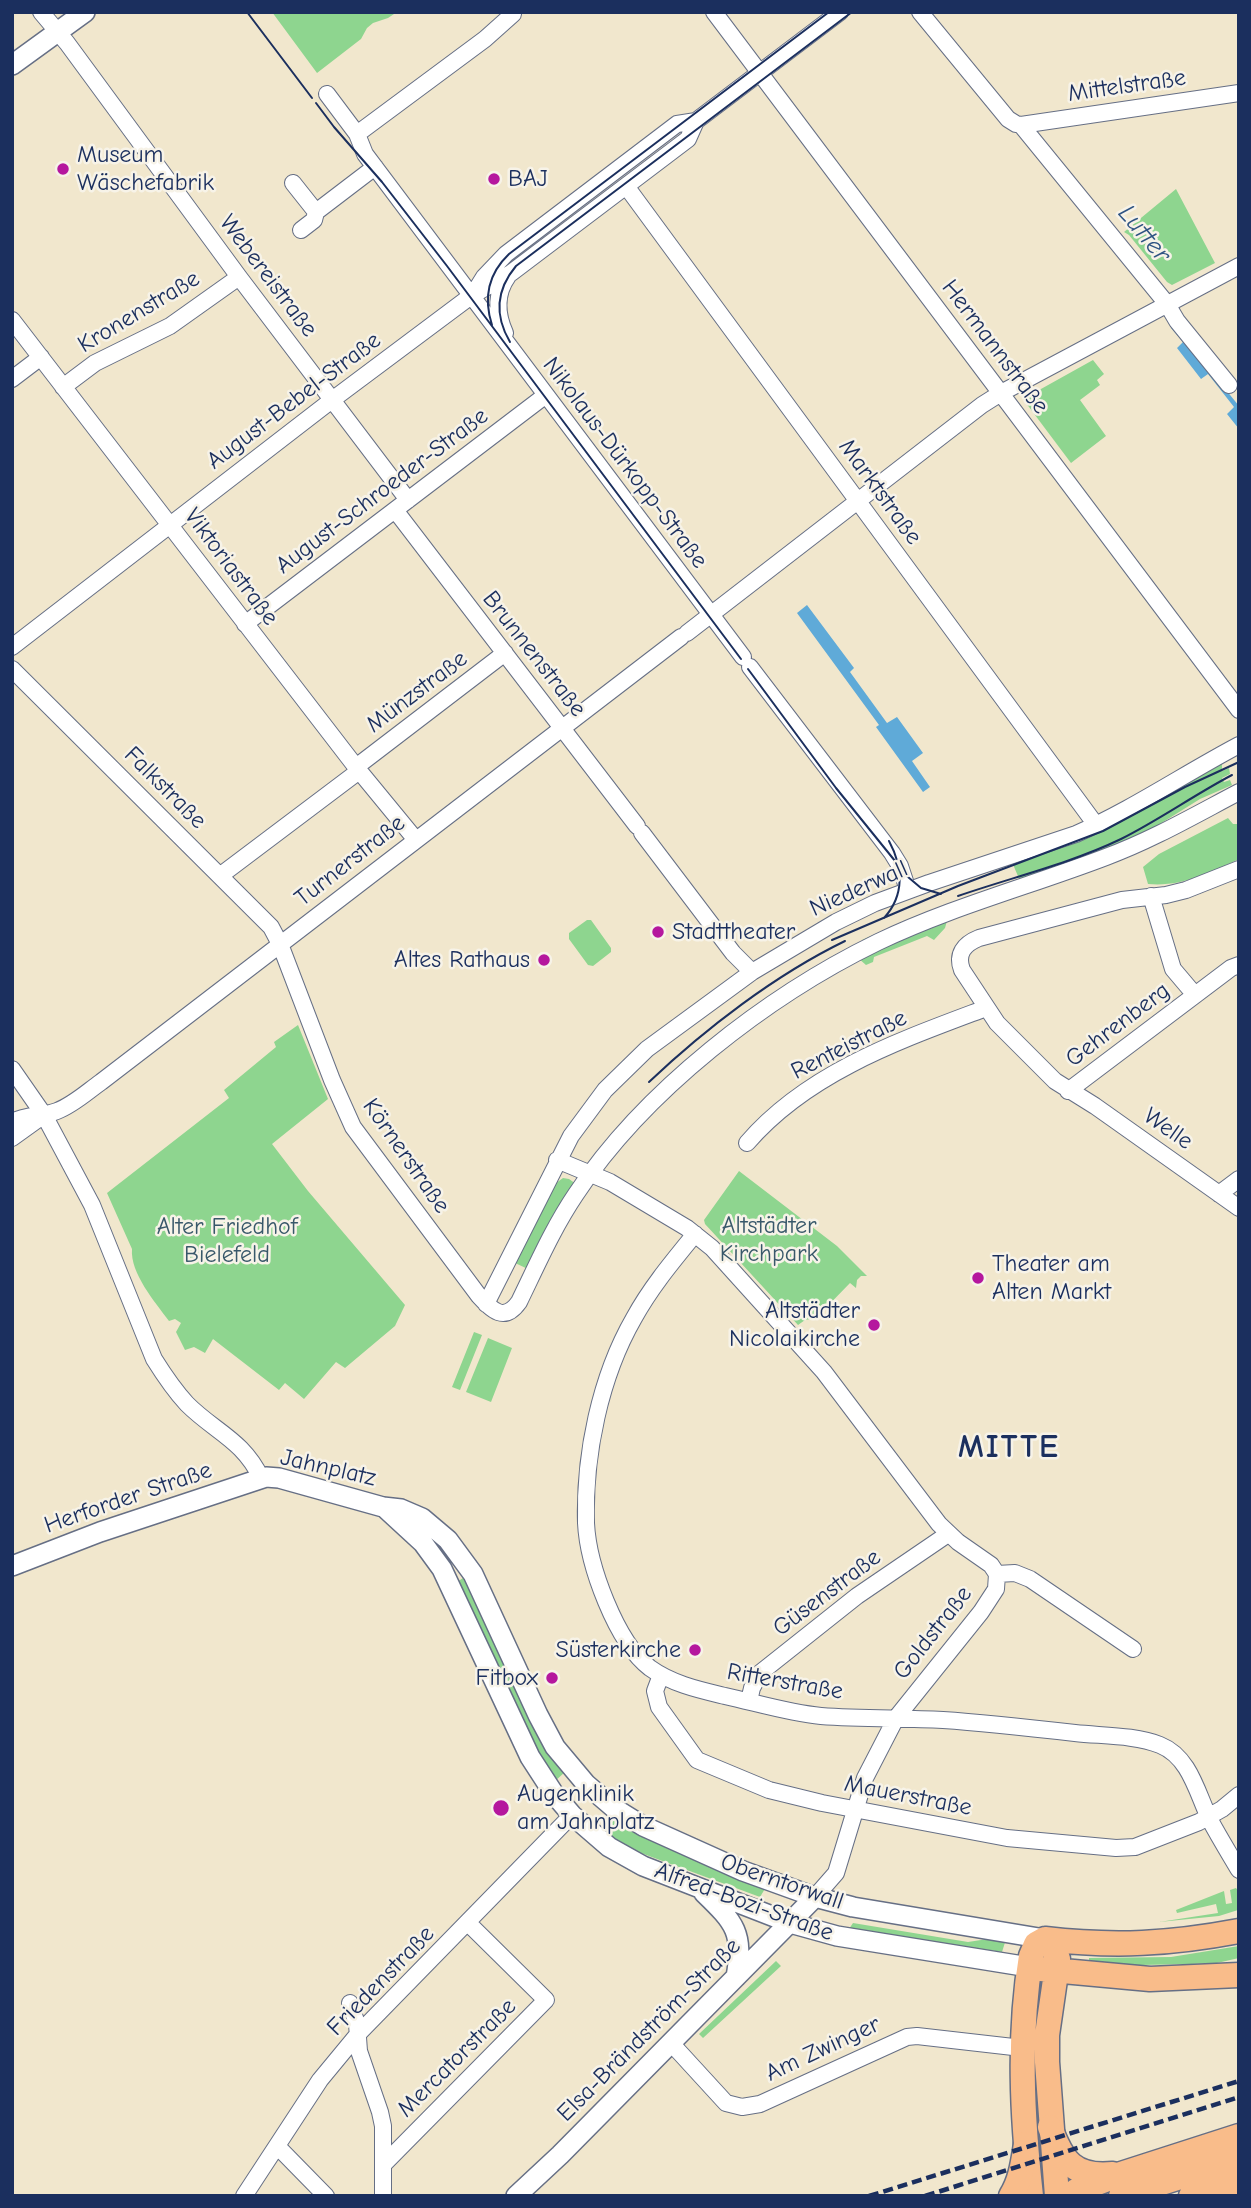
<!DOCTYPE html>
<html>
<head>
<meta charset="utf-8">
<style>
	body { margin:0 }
	#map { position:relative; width:1251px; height:2208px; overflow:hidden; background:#f1e7cd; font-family:"Comic Neue",sans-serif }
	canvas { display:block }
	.frame { position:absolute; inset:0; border:14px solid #1b2f5e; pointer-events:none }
</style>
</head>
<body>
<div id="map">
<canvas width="1251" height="2208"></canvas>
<div class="frame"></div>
</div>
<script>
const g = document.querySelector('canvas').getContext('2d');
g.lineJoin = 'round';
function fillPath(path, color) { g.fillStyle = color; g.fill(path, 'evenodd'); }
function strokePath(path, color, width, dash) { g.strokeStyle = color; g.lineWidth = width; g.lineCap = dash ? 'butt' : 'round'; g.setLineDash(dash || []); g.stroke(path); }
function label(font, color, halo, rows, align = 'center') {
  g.font = font + ' "Comic Neue",sans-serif'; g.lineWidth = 5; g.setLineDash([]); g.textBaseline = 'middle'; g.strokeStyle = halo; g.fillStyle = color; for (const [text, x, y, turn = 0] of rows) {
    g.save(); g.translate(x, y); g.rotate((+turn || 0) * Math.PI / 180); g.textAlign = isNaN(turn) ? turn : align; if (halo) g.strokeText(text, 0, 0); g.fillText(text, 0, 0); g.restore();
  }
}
fillPath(new Path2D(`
	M 272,12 L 397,12 L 388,18 L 373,23 L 367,28 L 361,39 L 317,73 Z
	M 1176,189 L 1215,263 L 1172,285 L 1167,282 L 1129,235 L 1124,232 Z
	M 1093,360 L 1104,374 L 1097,380 L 1100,385 L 1080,400 L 1106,436 L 1071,463 L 1023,399 Z
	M 1222,761 L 1222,771 L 1229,768 L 1230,774 L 1222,778 L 1224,782 L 1230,780 L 1232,785 L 1200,799 L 1139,837 L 864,942 L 862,940 L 916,916 L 1020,881 L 1012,862 L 954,882 L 1047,847 Z
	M 1228,818 L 1233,824 L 1239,824 L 1239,859 C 1209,873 1182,887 1148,884 L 1143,867 L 1159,854 Z
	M 587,920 L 591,920 L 611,948 L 611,952 L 593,966 L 588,965 L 569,939 L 569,933 Z
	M 947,921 L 945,928 L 934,940 L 927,936 L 874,957 L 873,962 L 866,965 L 858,958 Z
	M 298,1025 L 328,1099 L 272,1144 L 308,1191 L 405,1305 L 395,1326 L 345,1368 L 336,1362 L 304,1399 L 285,1383 L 279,1390 L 213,1339 L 205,1353 L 194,1347 L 185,1350 L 176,1332 L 181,1323 L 175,1319 L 169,1321 C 155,1302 130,1273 132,1249 L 107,1193 L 229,1098 L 224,1090 L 276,1047 L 274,1042 Z
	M 739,1171 L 837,1246 L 867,1276 L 861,1276 L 857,1280 L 856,1288 L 850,1283 L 816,1318 L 805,1320 L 798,1325 L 705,1224 L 704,1220 Z
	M 563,1178 L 569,1179 L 576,1184 L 530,1270 L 513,1262 L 552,1186 Z
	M 474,1332 L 482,1335 L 460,1390 L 452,1387 Z
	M 488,1338 L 512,1348 L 491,1402 L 466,1392 Z
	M 466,1576 L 565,1772 L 554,1782 L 540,1762 L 457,1582 Z
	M 615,1819 L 656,1843 L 766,1887 L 760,1897 L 630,1849 L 602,1833 Z
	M 1236,1888 L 1239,1892 L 1238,1910 L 1219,1916 L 1159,1922 L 1218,1913 L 1216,1904 L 1177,1913 L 1176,1910 L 1224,1891 L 1226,1904 L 1232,1903 L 1230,1890 Z
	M 853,1923 L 968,1942 L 1007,1936 L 1002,1952 L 849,1929 Z
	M 1239,1946 L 1239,1958 L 1217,1963 L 1192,1964 L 1089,1966 L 1089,1958 L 1171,1957 Z
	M 776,1961 L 781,1966 L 703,2038 L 699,2034 Z`), '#8ed58f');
fillPath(new Path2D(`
	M 1174,326 L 1239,406 L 1239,429 L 1227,414 L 1234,407 L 1208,374 L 1201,379 L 1177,348 L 1183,342 L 1171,328 Z
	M 807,605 L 854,668 L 850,672 L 887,723 L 897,717 L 923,753 L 912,761 L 930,787 L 923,792 L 876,727 L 879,725 L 797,613 Z`), '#5faad8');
const minor = new Path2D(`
	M 41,12 L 67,43 L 239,277 L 408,500
	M 714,12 L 1239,710
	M 920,12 L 1008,119 L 1016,124 L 1021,125 L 1167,304 L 1177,321 L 1229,385
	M 327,94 L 357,134 L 365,154 L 743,657
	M 1021,125 L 1239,93
	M 357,134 L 485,39 L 513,14 L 511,12
	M 293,183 L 316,212 L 314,220 L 301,230
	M 626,186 L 1096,825
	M 316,212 L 375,167
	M 474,293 L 484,277 L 506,254 L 677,124 L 696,121
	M 12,320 L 356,767 L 416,840
	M 505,333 C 496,313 495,294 508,276
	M 12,379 L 41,357
	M 63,387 L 95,363 L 170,326 L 239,277
	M 395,510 L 637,826
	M 245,624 L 546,395
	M 687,633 L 982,405 L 1001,393 L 1239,266
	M 12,647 L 332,400 L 471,296 L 511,273 L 626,186 L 688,139 L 696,121 L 840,12
	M 750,667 L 892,853 L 900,866 L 908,890
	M 12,669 L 271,927 L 280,944 L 332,1080 L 353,1127 L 479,1296 C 492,1310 504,1323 519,1302 C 537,1265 553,1228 576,1194 C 644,1091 767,996 878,942 C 951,907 1030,886 1106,857 C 1152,840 1195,815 1239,792
	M 356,767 L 505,653
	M 642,833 L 733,953 L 752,972
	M 1239,869 L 1186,890 L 1166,895 L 1122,900 L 979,938 C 964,944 956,954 962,970 L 997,1023 L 1055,1081 L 1095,1106 L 1239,1208
	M 221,875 L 359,771
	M 1151,896 L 1173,969 L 1195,995
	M 12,1069 L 44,1115 L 92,1205 L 154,1359 C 164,1375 174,1390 187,1404 C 215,1432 243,1440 261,1478
	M 1068,1091 L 1231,968 L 1239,965
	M 12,1122 C 27,1114 42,1117 57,1111 C 73,1105 87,1092 101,1082 L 681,637
	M 12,1138 L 44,1115
	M 747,1143 C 808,1072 901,1040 986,1008
	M 557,1160 L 610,1182 L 687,1228 L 712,1248 L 824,1372 L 939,1524 L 958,1542 L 991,1565 L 997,1574
	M 1219,1194 L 1239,1179
	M 695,1234 C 673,1261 651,1287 634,1318 C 600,1377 584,1455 586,1523 C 588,1565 616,1642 650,1668 C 672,1684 700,1690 725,1696 C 757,1703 789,1713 821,1716 C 862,1719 902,1718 943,1720 C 987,1723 1031,1728 1075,1733 C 1102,1736 1135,1735 1160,1745 C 1190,1757 1197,1793 1210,1820 C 1219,1837 1229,1853 1239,1870
	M 486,1304 L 571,1136 L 605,1090 L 647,1049 L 752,972 L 836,922 L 875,903 L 929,883 L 1076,834 C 1133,809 1184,774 1239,745
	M 997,1574 L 1015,1573 L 1030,1579 L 1133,1649
	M 661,1675 L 655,1691 L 659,1707 L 697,1760 L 769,1790 L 822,1803 L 1007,1838 L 1116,1848 L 1135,1847 L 1199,1822 L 1222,1809 L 1239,1795
	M 749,1701 L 752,1688 L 760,1673 L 857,1596 L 948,1534
	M 815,1897 L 836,1873 L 865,1778 L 896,1718 L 981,1612 L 996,1589 L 997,1574
	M 350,2003 L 357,2024 L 359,2051 L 380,2112 L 383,2126 L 383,2196
	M 671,2043 L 726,2103 L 742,2107 L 760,2104 L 907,2037 L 917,2036 L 1022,2048
	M 277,2146 L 326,2196
	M 383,2165 L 546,2000 L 468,1923
	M 244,2196 L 320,2080 L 358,2034 L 572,1815`);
const tertiary = new Path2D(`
	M 12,65 L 85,12
	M 385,1508 L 423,1543 L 442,1569 L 530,1757 L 554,1794 L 572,1815 L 609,1847 L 643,1866 L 790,1923 L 837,1936 L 1029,1967
	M 12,1566 L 100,1532 L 266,1477 L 279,1478 L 383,1507 L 401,1509 L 422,1518 L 448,1540 L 473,1574 L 538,1715 L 555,1747 L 586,1784 L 614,1808 L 643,1826 L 743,1871 L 815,1897 L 853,1907 L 1045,1939
	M 704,1893 C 735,1923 744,1933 736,1977
	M 516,2196 L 560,2155 L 815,1897`);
const primary = new Path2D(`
	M 1045,1939 L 1051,1943 L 1058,1959 L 1047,2035 L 1047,2062 L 1057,2196
	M 1045,1939 C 1115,1947 1170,1944 1239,1931
	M 1041,1969 L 1150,1979 L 1239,1975
	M 1031,2196 C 1022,2116 1018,2036 1031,1956 L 1036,1944 L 1045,1939`);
const trunk = new Path2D(`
	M 1050,2127 C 1062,2161 1074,2178 1113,2174
	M 1011,2196 C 1021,2180 1023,2162 1026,2144
	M 1070,2196 L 1076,2191 L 1121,2174 L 1239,2136
	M 1121,2196 L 1239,2158
	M 1191,2196 L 1239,2181`);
strokePath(minor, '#666f85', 18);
strokePath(tertiary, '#666f85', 22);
strokePath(primary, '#666f85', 27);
strokePath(trunk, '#666f85', 27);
strokePath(minor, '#fff', 16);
strokePath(tertiary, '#fff', 19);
strokePath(primary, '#f9bc8a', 24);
strokePath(trunk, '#f9bc8a', 24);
strokePath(new Path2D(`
	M 247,12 L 312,98
	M 316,103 L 334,127 L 382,182 L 447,266 L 741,659
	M 492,325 C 483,297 488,274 509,254 L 829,12
	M 510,342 C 494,315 496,290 516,266 L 852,12
	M 748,669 L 836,788 L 908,877 L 921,888 L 941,894
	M 958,896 C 1013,877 1069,864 1121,839 C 1159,820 1194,795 1232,775
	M 884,918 C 905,895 903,867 889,841
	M 832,940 L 958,886 L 1103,831 L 1185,787 L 1239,762
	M 649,1082 C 705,1029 775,975 845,941`), '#1b2f5e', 2);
strokePath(new Path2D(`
	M 869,2196 L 1239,2081
	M 925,2196 L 1239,2097`), '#1b2f5e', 4.5, [10, 5]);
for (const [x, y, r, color] of [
	[63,169,7,"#b5179e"],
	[494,179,7,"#b5179e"],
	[658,932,7,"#b5179e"],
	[544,960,7,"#b5179e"],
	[978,1278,7,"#b5179e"],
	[874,1325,7,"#b5179e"],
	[695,1650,7,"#b5179e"],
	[552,1678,7,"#b5179e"],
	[501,1808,9,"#b5179e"]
]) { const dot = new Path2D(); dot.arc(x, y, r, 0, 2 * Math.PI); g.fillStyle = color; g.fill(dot); strokePath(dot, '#f7f3e8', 2.5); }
label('24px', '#1b2f5e', '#f7f3e8', [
	["Mittelstraße",1127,86,-8],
	["Webereistraße",268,276,53],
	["Kronenstraße",139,312,-31],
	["Hermannstraße",995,347,53],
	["August-Bebel-Straße",294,401,-37],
	["Nikolaus-Dürkopp-Straße",625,463,53],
	["August-Schroeder-Straße",382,491,-37],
	["Marktstraße",880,492,54],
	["Viktoriastraße",231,567,53],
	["Brunnenstraße",534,654,52],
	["Münzstraße",417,692,-37],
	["Falkstraße",165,788,45],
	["Turnerstraße",350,861,-38],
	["Niederwall",859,889,-24],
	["Gehrenberg",1118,1025,-37],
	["Renteistraße",849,1045,-27],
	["Welle",1168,1129,35],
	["Körnerstraße",406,1156,55],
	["Jahnplatz",328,1468,13],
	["Herforder Straße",128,1498,-19],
	["Güsenstraße",827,1593,-37],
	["Goldstraße",933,1633,-52],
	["Ritterstraße",785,1682,10],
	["Mauerstraße",908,1796,11],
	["Oberntorwall",782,1882,19],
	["Alfred-Bozi-Straße",744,1902,20],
	["Friedenstraße",381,1981,-46],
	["Elsa-Brändström-Straße",649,2030,-45],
	["Am Zwinger",823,2049,-25],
	["Mercatorstraße",457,2058,-45]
]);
label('24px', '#1b2f5e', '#f7f3e8', [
	["Museum",77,155],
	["Wäschefabrik",77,183],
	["BAJ",508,179],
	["Stadttheater",672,932],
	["Altes Rathaus",530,960,"right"],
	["Theater am",992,1264],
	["Alten Markt",992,1292],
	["Altstädter",860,1311,"right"],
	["Nicolaikirche",860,1339,"right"],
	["Süsterkirche",681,1650,"right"],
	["Fitbox",538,1678,"right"],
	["Augenklinik",517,1794],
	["am Jahnplatz",517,1822]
], 'left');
label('24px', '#38586a', '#f7f3e8', [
	["Altstädter",769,1226],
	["Kirchpark",769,1254],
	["Alter Friedhof",227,1227],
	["Bielefeld",227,1255]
]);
label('italic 26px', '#2f5483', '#f7f3e8', [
	["Lutter",1144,234,50]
]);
g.letterSpacing = '2px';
label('bold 32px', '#1b2f5e', '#f7f3e8', [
	["MITTE",1009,1448]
]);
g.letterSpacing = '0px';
</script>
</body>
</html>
